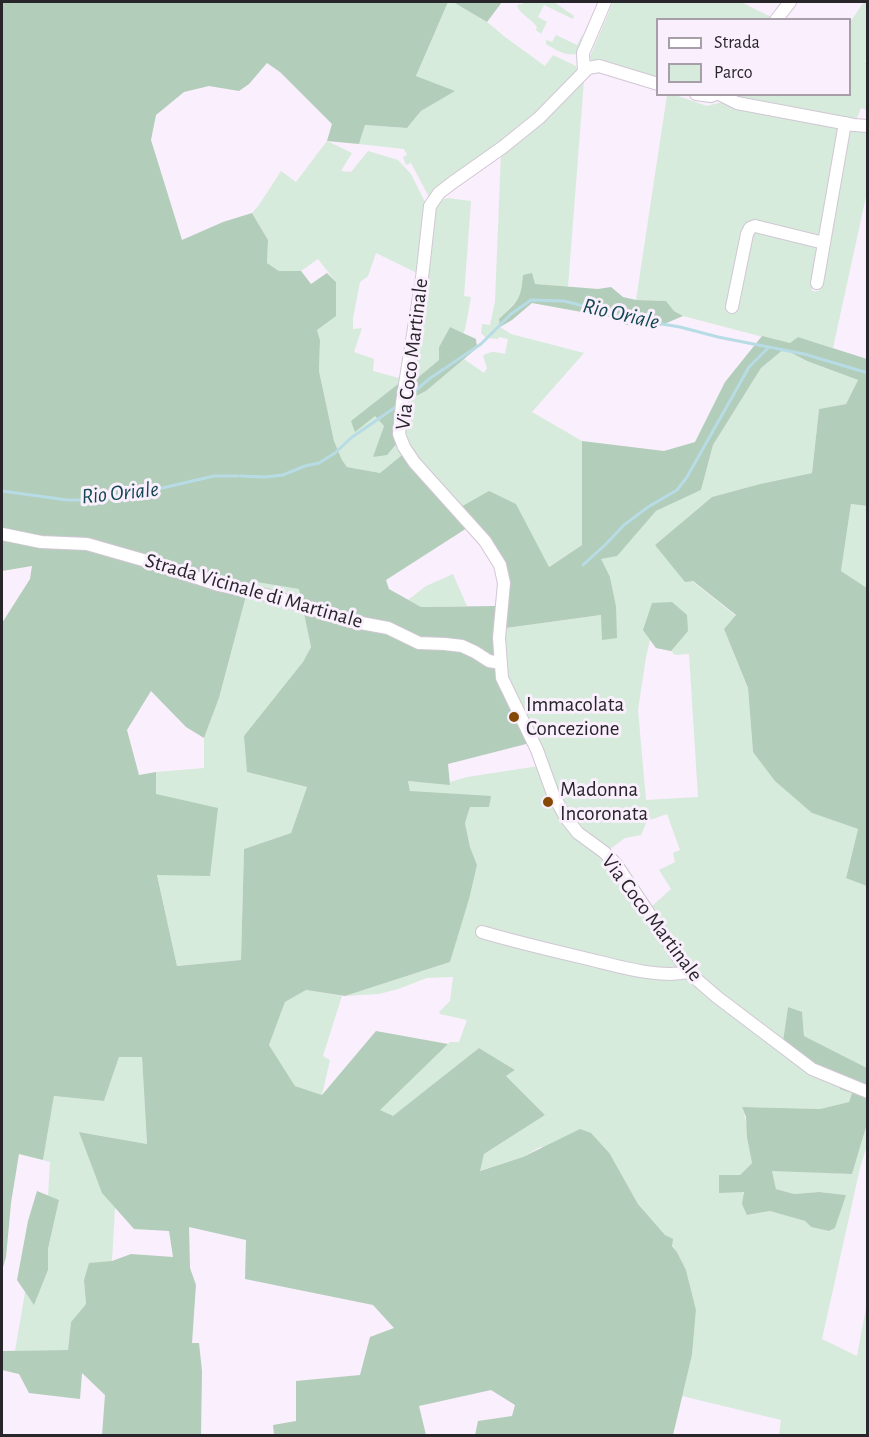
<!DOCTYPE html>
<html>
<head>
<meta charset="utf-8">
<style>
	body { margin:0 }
	#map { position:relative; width:869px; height:1437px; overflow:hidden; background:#faeffc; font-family:"Alegreya Sans",sans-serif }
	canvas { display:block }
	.frame { position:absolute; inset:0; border:3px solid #29262b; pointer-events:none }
	.legend { position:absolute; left:656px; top:18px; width:195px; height:78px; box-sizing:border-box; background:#faeffc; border:2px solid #a69fa8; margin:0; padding:8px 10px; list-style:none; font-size:18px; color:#29262b }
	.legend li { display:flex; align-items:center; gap:12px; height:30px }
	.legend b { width:30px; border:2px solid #a69fa8 }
</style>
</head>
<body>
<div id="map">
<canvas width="869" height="1437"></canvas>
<div class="frame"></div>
<ul class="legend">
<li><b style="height:8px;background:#fff"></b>Strada</li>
<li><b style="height:16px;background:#d6ebdb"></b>Parco</li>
</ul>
</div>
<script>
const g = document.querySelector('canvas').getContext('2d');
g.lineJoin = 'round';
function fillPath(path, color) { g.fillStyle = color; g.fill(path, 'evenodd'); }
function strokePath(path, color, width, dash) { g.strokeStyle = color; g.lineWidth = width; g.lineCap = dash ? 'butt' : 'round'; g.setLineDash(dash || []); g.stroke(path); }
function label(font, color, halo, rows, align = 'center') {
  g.font = font + ' "Alegreya Sans",sans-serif'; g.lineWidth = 6; g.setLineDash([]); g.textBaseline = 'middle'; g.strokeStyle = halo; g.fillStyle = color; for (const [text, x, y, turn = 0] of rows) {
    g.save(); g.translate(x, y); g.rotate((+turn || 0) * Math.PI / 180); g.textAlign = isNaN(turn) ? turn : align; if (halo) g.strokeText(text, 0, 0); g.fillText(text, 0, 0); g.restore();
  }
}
fillPath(new Path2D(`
	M 448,2 L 453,2 L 487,22 L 505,37 L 545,66 L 553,55 L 576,66 L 578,74 L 559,94 L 430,199 L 411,163 L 406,165 L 403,157 L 407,155 L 404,149 L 359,144 L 365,125 L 407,128 L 421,111 L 454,91 L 416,76 Z
	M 528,2 L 554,2 L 574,16 L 573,19 L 544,5 L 538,17 L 547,22 L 541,34 L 536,30 L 537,27 C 531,18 520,15 517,5 Z
	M 613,2 L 741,2 L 771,17 L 769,20 L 658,20 L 657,78 L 589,59 Z
	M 864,2 L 867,2 L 868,56 L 865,61 L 867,64 L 867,110 L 861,108 L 854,125 L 733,97 L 729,95 L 850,94 L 850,22 Z
	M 583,33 L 577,54 C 565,56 556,50 546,44 L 546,40 L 552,42 L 556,35 L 577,45 Z
	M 584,80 L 568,287 L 534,284 L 522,291 L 517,301 L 499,319 L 500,327 L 511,334 L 584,353 L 532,412 L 582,441 L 582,545 L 548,567 L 516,504 L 459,508 L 414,458 L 404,437 L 408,400 L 426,391 L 464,359 L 484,373 L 487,368 L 483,356 C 490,350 497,352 505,354 L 508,339 L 499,337 L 498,339 L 486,338 L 481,333 L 482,324 L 490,325 L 495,302 L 501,153 Z
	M 667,95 L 675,95 L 707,106 L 722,102 L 840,125 L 812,291 L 819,291 L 847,126 L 867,131 L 867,192 L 833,348 L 798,337 L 790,344 L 683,316 L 674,311 L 666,301 L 636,300 Z
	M 327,141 L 352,153 L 341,171 L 351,172 L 368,151 L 398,160 L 411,174 L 425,202 L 417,273 L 376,253 L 368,276 L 360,282 L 353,318 L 353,329 L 362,328 L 354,352 L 374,359 L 373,371 L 399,378 L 402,381 L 375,416 L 384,426 L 374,457 L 398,442 L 402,455 L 380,473 L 347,467 L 342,460 L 334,441 L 319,371 L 320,340 L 317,330 L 336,282 L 318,259 L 301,271 L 279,271 L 267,263 L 268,240 L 252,213 L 259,205 L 281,171 L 296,182 Z
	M 447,198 L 471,201 L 464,296 L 471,297 L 465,330 L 463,333 L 450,327 L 439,347 L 439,360 L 410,384 L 422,320 L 423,289 L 431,222 L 439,201 Z
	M 784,349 L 807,361 L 858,380 L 846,404 L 819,409 L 812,473 L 760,484 L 712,497 L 655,545 L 692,581 L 736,616 L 724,629 L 748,688 L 753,752 L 812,813 L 858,829 L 846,877 L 867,886 L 867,1068 L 804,1036 L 802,1013 L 788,1007 L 783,1041 L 718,993 L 692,969 L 651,907 L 671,889 L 659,870 L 675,862 L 673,853 L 680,850 L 667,814 L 647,821 L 641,835 L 625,838 L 610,849 L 595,841 L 570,818 L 504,676 L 506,628 L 602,615 L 616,606 L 610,577 L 600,559 L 617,555 L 656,511 L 701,490 L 713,445 L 761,368 ZM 650,640 L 656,648 L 671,651 L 675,655 L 689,654 L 698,797 L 646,800 L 638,710 L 646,657 Z
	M 851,504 L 867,506 L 867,588 L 841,571 Z
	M 453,574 L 467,606 L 421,607 L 408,600 L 426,586 Z
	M 250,581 L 300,589 L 311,647 L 247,772 L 307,787 L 291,833 L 244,849 L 241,960 L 177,966 L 157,874 L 156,772 L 204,768 L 204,738 L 219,698 Z
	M 539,766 L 545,785 L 605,857 L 688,977 L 852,1093 L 849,1102 L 820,1109 L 742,1107 C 748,1124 749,1144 752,1163 L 740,1175 L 748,1215 L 770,1211 L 805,1221 L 811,1227 L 829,1231 L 835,1228 L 845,1195 L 819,1192 L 794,1194 L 776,1189 L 772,1170 L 852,1174 L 867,1124 L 867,1145 L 860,1168 L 822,1339 L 857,1356 L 867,1302 L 867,1435 L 779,1435 L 781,1420 L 682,1396 L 692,1355 L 696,1310 L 686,1270 L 677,1252 L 665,1235 L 638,1204 L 610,1154 L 540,1147 L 523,1157 L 479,1171 L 484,1154 L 545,1115 L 506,1076 L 515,1070 L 479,1048 L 393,1117 L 379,1110 L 450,1042 L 459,1042 L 467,1020 L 440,1014 L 439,1012 L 450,1001 L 453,977 L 427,978 L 398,989 L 379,994 L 345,996 L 450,962 L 477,865 L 470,847 L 465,823 L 470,807 L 410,791 L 408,781 L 450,784 L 450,782 L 467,777 Z
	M 306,990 L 342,996 L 323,1056 L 330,1060 L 322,1095 L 295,1086 L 269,1045 L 285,1002 Z
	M 142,1056 L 147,1144 L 80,1132 L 102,1192 L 115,1207 L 112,1261 L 84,1280 L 86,1304 L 71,1322 L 68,1350 L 15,1351 L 25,1292 L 34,1304 L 48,1270 L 48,1249 L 59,1200 L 48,1196 L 50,1162 L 43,1160 L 54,1096 L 104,1101 L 119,1057 Z`), '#d6ebdb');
fillPath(new Path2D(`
	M 2,2 L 448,2 L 416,76 L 455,91 L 421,111 L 407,128 L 365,125 L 359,144 L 327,141 L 332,124 L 280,72 L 267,63 L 249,84 L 239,91 L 209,86 L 184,92 L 156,115 L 151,140 L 182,240 L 223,222 L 252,213 L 268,240 L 267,263 L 279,271 L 301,271 L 311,284 L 327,273 L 336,282 L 336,316 L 317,330 L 320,340 L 319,371 L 334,441 L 342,460 L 347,467 L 380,473 L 402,455 L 467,528 L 386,580 L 389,589 L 421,607 L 496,606 L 495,667 L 496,675 L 530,743 L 448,764 L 450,785 L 408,781 L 410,791 L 491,796 L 489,807 L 470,807 L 465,823 L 470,847 L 477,865 L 469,899 L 450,962 L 345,996 L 306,990 L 285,1002 L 269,1045 L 295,1086 L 322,1095 L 376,1031 L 448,1044 L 380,1110 L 393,1116 L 479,1048 L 515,1070 L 506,1076 L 545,1115 L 484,1154 L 480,1171 L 523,1157 L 580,1129 L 591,1133 L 610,1154 L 638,1204 L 665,1235 L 673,1239 L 672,1246 L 677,1252 L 686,1270 L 696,1310 L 692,1355 L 673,1435 L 475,1435 L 478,1421 L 512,1416 L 515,1405 L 491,1390 L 419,1406 L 426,1435 L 274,1435 L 273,1425 L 296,1421 L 296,1381 L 360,1375 L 370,1337 L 394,1328 L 373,1305 L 245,1279 L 246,1240 L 189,1227 L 190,1268 L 196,1285 L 192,1343 L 199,1343 L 202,1371 L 201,1435 L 102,1435 L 105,1395 L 82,1373 L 80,1399 L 29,1393 L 19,1374 L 2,1370 L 3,1351 L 68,1350 L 71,1322 L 86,1304 L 84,1280 L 89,1263 L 112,1261 L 131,1254 L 173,1257 L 169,1231 L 134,1229 L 102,1193 L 79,1132 L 147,1144 L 142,1057 L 119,1057 L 104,1101 L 54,1096 L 43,1160 L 19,1154 L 11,1203 L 6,1257 L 2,1271 L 2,929 L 3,912 L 2,903 L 2,623 L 30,579 L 32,566 L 2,571 ZM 250,581 L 299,589 L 311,647 L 303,662 L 244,736 L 247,772 L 307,787 L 291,833 L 244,849 L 241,960 L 177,966 L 157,875 L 210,876 L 218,808 L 156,794 L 156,772 L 139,775 L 127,730 L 151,691 L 186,727 L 204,738 L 219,698 Z
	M 453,2 L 502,2 L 487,22 Z
	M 532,273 L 535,284 L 598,289 L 611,287 L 623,297 L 636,300 L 666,301 L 674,311 L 683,316 L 657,327 L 626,325 L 609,317 L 532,303 L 512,320 L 500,327 L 499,319 C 517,302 521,301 523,275 Z
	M 450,327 L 476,339 L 477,348 L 426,391 L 408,400 L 410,384 L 439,360 L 439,347 Z
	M 762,336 L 790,343 L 798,337 L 867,359 L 867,506 L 851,504 L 841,571 L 867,588 L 867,886 L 846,878 L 858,829 L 812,813 L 775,781 L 753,752 L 748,688 L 724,629 L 736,615 L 693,581 L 685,582 L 655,545 L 712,497 L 760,484 L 812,473 L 819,409 L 846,404 L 858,380 L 807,361 L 784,349 L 761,368 L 713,445 L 701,490 L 656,511 L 617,556 L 601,559 L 610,577 L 616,606 L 617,638 L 602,640 L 601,615 L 506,628 L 507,583 L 459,508 L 489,491 L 516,504 L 549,567 L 582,545 L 582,441 L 664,451 L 695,442 L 725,382 Z
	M 402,381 L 398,442 L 387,455 L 373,457 L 384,426 L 375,416 L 355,432 L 351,421 Z
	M 672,602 L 687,615 L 688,631 L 671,651 L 656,648 L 643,630 L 652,603 Z
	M 788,1007 L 802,1012 L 804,1036 L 867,1068 L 867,1088 L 815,1066 L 783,1041 Z
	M 840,1084 L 867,1096 L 867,1124 L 852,1174 L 772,1171 L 776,1189 L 794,1194 L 819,1192 L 846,1195 L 835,1228 L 829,1231 L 811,1227 L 805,1221 L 770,1211 L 747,1215 L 742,1204 L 744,1192 L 719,1193 L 719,1175 L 740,1175 L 752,1163 L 747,1137 L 746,1117 L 742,1107 L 820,1109 L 849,1102 L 852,1093 L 840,1089 Z
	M 37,1191 L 59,1200 L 48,1249 L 48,1270 L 34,1305 L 17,1280 L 28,1221 Z`), '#b2cdb9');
strokePath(new Path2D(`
	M 407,398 L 429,379 L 481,344 L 511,314 L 531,300 L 564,301 L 638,320 L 680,327 L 718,337 L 804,354 L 868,373
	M 240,476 L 265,477 L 283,475 L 305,466 L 319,463 L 335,453 L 351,438 L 397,406
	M 2,491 L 67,500 L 92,500 L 158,489 L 214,476 L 237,476
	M 583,565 L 606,544 L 624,525 L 648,507 L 677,490 L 687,477 L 749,367 L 769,347`), '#b8dce5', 3);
const minor = new Path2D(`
	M 776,20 L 790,2
	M 584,72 L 583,53 L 605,2
	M 658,84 L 599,66 L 588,68 L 539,118 L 503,147 L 452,183 L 439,193 L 430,206 L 422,278 L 402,403 L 399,434 L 404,447 L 414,462 L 485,541 L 500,565 L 504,583 L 499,638 L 502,678 L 537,750 L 553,794 L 566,818 L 578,833 L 604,852 L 616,864 L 688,972 L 717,997 L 812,1069 L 868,1092
	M 696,94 L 711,96 L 716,94
	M 719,94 L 737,103 L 854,125 L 868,126
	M 817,283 L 845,123
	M 732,307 L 747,234 L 750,228 L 755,226 L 824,243
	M 2,534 L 41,542 L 87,544 L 143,560 L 219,585 L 271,596 L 350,621 L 388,628 L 419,643 L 445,644 L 462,646 L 475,652 L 489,661 L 501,663
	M 482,932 C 516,942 550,950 584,958 C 614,965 658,979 688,972`);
strokePath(minor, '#d1c7d4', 14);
strokePath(minor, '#fff', 12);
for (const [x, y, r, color] of [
	[514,717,6,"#854805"],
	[548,802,6,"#854805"]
]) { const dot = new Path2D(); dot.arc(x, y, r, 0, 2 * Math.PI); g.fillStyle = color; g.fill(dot); strokePath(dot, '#faeffc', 2); }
label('21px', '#29262b', '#faeffc', [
	["Via Coco Martinale",412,354,-83],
	["Strada Vicinale di Martinale",254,591,16],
	["Via Coco Martinale",652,918,53]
]);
label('21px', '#29262b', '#faeffc', [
	["Immacolata",526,705],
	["Concezione",526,729],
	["Madonna",560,790],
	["Incoronata",560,814]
], 'left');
label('italic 22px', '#124651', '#faeffc', [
	["Rio Oriale",621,314,13],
	["Rio Oriale",120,493,-6]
]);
</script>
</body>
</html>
